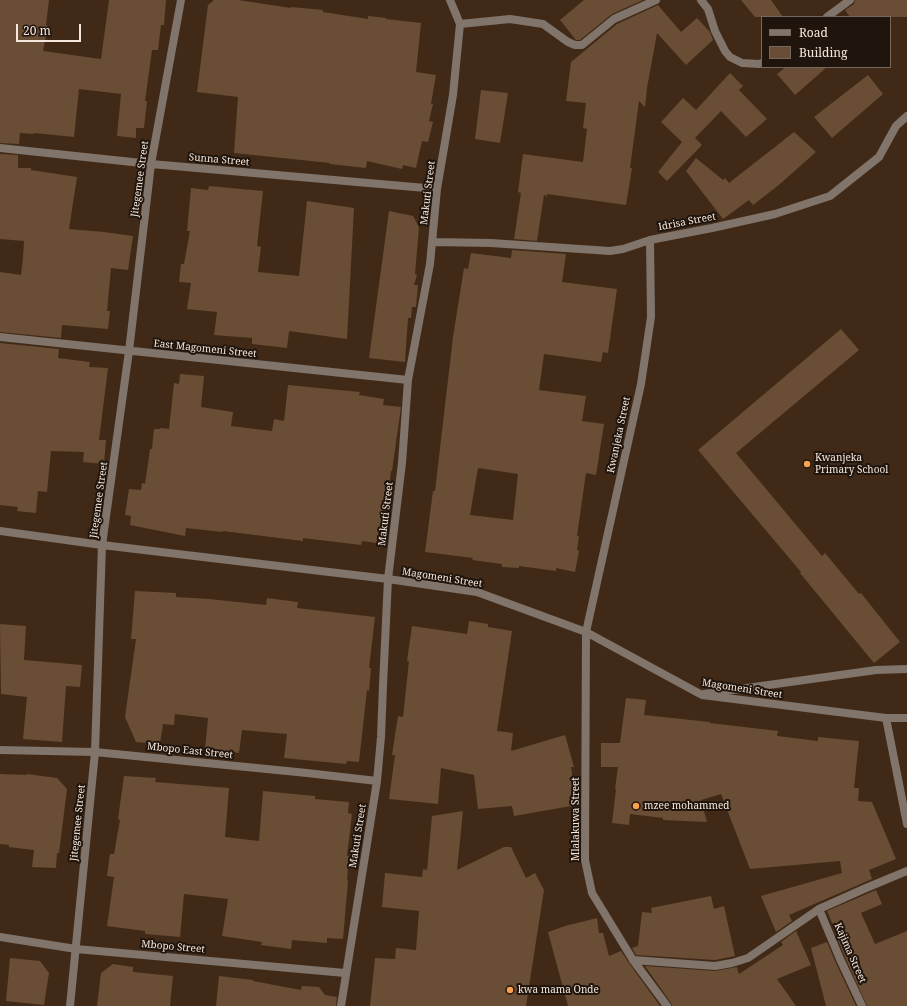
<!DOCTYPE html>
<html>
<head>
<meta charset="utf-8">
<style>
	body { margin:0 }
	#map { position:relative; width:907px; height:1006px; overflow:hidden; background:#402a17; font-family:"Noto Serif",serif }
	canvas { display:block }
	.legend { position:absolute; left:761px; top:16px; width:130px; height:52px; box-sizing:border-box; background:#20150d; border:1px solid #75695f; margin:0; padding:5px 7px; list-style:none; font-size:12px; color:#f5e7db }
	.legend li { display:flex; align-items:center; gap:8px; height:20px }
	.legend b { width:20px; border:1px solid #75695f }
	.scale { position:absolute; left:16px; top:24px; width:65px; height:18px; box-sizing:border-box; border:2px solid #f5e7db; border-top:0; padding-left:5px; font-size:12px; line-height:14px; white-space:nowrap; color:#f5e7db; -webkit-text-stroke:3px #20150d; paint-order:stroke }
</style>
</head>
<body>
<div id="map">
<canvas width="907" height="1006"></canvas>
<ul class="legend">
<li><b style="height:5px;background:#80746b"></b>Road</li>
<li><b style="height:11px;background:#694d35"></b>Building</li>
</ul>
<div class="scale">20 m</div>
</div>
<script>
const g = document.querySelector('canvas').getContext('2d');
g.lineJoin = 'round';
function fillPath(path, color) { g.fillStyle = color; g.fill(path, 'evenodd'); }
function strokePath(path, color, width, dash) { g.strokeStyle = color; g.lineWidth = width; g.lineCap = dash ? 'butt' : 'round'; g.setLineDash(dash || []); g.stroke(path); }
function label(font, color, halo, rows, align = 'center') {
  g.font = font + ' "Noto Serif",serif'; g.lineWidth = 4; g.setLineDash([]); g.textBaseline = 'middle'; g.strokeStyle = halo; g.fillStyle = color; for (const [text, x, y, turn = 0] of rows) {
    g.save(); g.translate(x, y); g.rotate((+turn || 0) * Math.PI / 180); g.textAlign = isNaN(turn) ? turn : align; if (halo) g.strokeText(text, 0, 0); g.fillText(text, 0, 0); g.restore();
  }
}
fillPath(new Path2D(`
	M 0,0 L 49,0 L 46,25 L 48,26 L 43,51 L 101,59 L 109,0 L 166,0 L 164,25 L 161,25 L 158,50 L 152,50 L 145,101 L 147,101 L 144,128 L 136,128 L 136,138 L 117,136 L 121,94 L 79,89 L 74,137 L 34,133 L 34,134 L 20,133 L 19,144 L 0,143 Z
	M 214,0 L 238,0 L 291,8 L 291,7 L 323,10 L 323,12 L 368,19 L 368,16 L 386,18 L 386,19 L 421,23 L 416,72 L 436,75 L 431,104 L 433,104 L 429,121 L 433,122 L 428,142 L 422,141 L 416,168 L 403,165 L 402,169 L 367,161 L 366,168 L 330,164 L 330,163 L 234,153 L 238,97 L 197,92 L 208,5 Z
	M 584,0 L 643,0 L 612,14 L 580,40 L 576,40 L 560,20 Z
	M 741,0 L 771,0 L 783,17 L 755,17 Z
	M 855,0 L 907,0 L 907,17 L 850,17 L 845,10 L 854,4 Z
	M 658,5 L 681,32 L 697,18 L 710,32 L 713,40 L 686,65 L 657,33 L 647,88 L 645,107 L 639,101 L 630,168 L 632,168 L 626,205 L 547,194 L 547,196 L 544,195 L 537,241 L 514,239 L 521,193 L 518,192 L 523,154 L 583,162 L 587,129 L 583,128 L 586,103 L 566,101 L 571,62 L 617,24 Z
	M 786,67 L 827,67 L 795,95 L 777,74 Z
	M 730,73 L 743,86 L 739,90 L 767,119 L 746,137 L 721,111 L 695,138 L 702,145 L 667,181 L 658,172 L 682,142 L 661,122 L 683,98 L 696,110 Z
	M 868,75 L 883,94 L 832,138 L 814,117 Z
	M 481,90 L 508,93 L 500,143 L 475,139 Z
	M 794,132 L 816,152 L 780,184 L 753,205 L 749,200 L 723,219 L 686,171 L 696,158 L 723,180 L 725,178 L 729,183 Z
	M 0,154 L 18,155 L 18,168 L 31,168 L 31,170 L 77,177 L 69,229 L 104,232 L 133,236 L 128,270 L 111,268 L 107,311 L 110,311 L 108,329 L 62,325 L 61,338 L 0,332 L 0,272 L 21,275 L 23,257 L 24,241 L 0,239 Z
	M 209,186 L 263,191 L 257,246 L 261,247 L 258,272 L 299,276 L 307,201 L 354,208 L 347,339 L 289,331 L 287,348 L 252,344 L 252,338 L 214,335 L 217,312 L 187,309 L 191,283 L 179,282 L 181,264 L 184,264 L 190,231 L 187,231 L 191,188 L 208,190 Z
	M 389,211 L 413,216 L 419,227 L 415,274 L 417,275 L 414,285 L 418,285 L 416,307 L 412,307 L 411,318 L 408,318 L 405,362 L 369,358 Z
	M 512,250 L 566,254 L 562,282 L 617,289 L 608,353 L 603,352 L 601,362 L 544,354 L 539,390 L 586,396 L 582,421 L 604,424 L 596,475 L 586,473 L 577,536 L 579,536 L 577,550 L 579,551 L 575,572 L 556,568 L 556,571 L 519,566 L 519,568 L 502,567 L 502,564 L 472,560 L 473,558 L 425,552 L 433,491 L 435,491 L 453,337 L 464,268 L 468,269 L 471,253 L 511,258 ZM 478,468 L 518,474 L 513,520 L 470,515 Z
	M 841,329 L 859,350 L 736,453 L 822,556 L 825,553 L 859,594 L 861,593 L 900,642 L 874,663 L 800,573 L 801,572 L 698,450 Z
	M 0,343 L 59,349 L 58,358 L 90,362 L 89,367 L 108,368 L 99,440 L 106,440 L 104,464 L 83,462 L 84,452 L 51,451 L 47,492 L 38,491 L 36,513 L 17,511 L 18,507 L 0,505 Z
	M 180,374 L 204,376 L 201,407 L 233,412 L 231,426 L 272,431 L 274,419 L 284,421 L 288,385 L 360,392 L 359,395 L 384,399 L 383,405 L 401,407 L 392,471 L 391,471 L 384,528 L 379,528 L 377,543 L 362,541 L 361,545 L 303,538 L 303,541 L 223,531 L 223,532 L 186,528 L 185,536 L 130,525 L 131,516 L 125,515 L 129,489 L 141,490 L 142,483 L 145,484 L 150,449 L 152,449 L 154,429 L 160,429 L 160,428 L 169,429 L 174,383 L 179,384 Z
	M 135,591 L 176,593 L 176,597 L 209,599 L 266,605 L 267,598 L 298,602 L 297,608 L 375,617 L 369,668 L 371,668 L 369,691 L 367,690 L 359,762 L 347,761 L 346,764 L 284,758 L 287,734 L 242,730 L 239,753 L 205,749 L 208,718 L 175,714 L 174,725 L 163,724 L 160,744 L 136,742 L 125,717 L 136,639 L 131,639 Z
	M 469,621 L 488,624 L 488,627 L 512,631 L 497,731 L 513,733 L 511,751 L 565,735 L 574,767 L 571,767 L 577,805 L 514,816 L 512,806 L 478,809 L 474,775 L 441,768 L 438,804 L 389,799 L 395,755 L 392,755 L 398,716 L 403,717 L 409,661 L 407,661 L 412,626 L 467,634 Z
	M 0,624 L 26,626 L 24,660 L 82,665 L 80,687 L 66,686 L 62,742 L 23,739 L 27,697 L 1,694 Z
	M 626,698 L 646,700 L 644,715 L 710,722 L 710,723 L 778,731 L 777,736 L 818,741 L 818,737 L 859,741 L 854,788 L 859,788 L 858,801 L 872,802 L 896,859 L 869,870 L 872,879 L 789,915 L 792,921 L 776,932 L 761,896 L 842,873 L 840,861 L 750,869 L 721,794 L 701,800 L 707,822 L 663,820 L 663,818 L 630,814 L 629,825 L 612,823 L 616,789 L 615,789 L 618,767 L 601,767 L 601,743 L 620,743 Z
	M 0,774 L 26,775 L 27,774 L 57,778 L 67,789 L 59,853 L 57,853 L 56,868 L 32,867 L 34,850 L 9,847 L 9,845 L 0,844 Z
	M 124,776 L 156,778 L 155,782 L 229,788 L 225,837 L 259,841 L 263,791 L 315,796 L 315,799 L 349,802 L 348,813 L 352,814 L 347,856 L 349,856 L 347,880 L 348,881 L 343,939 L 327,938 L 327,943 L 292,940 L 291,949 L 261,945 L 262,942 L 222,936 L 228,899 L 184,894 L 180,937 L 145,934 L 145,931 L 107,926 L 114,877 L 107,876 L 110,854 L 114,854 L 120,820 L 118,819 Z
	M 463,811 L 457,870 L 504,847 L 511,847 L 526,878 L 535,873 L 544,890 L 526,1006 L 370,1006 L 375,958 L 395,959 L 396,948 L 416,950 L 419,911 L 382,907 L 385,873 L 422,877 L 423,869 L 427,870 L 432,816 Z
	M 876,890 L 882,904 L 861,913 L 875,944 L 907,931 L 907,1006 L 867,1006 L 845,957 L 837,938 L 838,937 L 827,911 Z
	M 711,896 L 714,909 L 724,906 L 735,956 L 715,960 L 636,955 L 632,948 L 638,946 L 642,912 L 652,913 L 651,908 Z
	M 597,918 L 599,933 L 603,933 L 609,956 L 621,951 L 629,963 L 660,1006 L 568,1006 L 548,932 L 568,925 L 569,925 Z
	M 796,931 L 811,965 L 777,979 L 796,1006 L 672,1006 L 671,1003 L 645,966 L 715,971 L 737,967 L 739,974 L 783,945 L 781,942 Z
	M 827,942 L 835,961 L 856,1006 L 826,1006 L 811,948 Z
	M 10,958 L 40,961 L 49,973 L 44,1005 L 6,1001 Z
	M 113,964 L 133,967 L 133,972 L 173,976 L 170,1006 L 97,1006 L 101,973 Z
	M 219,976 L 253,980 L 253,981 L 301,990 L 302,986 L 319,987 L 325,995 L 337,997 L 336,1006 L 216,1006 Z`), '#694d35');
strokePath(new Path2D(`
	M 704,694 L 876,670 L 907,669`), '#80746b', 8);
strokePath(new Path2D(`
	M 701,0 L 708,9 L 715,31 L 725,51 L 730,57 L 742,63 L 759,64 L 762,63
	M 827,17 L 850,0
	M 460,24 L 510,19 L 543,24 L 568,42 L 575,45 L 582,45 L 614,19 L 656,0
	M 0,148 L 151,164 L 437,189
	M 650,240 L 651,317 L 641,384 L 586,632 L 585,860 L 592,893 L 633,960 L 667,1006
	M 433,242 L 491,243 L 610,251 L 623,249 L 650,240 L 712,228 L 775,214 L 830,196 L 879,157 L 896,126 L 907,116
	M 0,337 L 408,380
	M 0,531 L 102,545 L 388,579 L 477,592 L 586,632 L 702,695 L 886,718 L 907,718
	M 886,718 L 907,824
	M 0,750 L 95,752 L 307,773 L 377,781
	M 819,909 L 840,959 L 862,1006
	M 0,937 L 76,949 L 345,973
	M 633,960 L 715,966 L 732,963 L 748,958 L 819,909 L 866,888 L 907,871
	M 70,1006 L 95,752 L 102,545 L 129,351 L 151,164 L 181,0
	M 341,1006 L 377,781 L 381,737 L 383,685 L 388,579 L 402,463 L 408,380 L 430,264 L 437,189 L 453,95 L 460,24 L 450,0`), '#80746b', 8);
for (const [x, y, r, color] of [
	[807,464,4,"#f9a04c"],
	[636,806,4,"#f9a04c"],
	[510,990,4,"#f9a04c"]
]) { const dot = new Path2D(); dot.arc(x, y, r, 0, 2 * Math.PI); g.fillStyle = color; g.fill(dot); strokePath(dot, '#20150d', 1.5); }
label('10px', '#f5e7db', '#20150d', [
	["Sunna Street",219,160,5],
	["Jitegemee Street",140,179,-82],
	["Makuti Street",428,193,-83],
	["Idrisa Street",687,222,-11],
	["East Magomeni Street",205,349,6],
	["Kwanjeka Street",619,435,-78],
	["Jitegemee Street",99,500,-82],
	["Makuti Street",386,514,-83],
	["Magomeni Street",442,578,9],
	["Magomeni Street",742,689,9],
	["Mbopo East Street",190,751,6],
	["Mlalakuwa Street",576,819,-90],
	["Jitegemee Street",78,823,-84],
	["Makuti Street",358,836,-81],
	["Mbopo Street",173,947,5],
	["Kajima Street",850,953,66]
]);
label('10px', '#f5e7db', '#20150d', [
	["Kwanjeka",815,458],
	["Primary School",815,470],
	["mzee mohammed",644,806],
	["kwa mama Onde",518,990]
], 'left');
</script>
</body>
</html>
